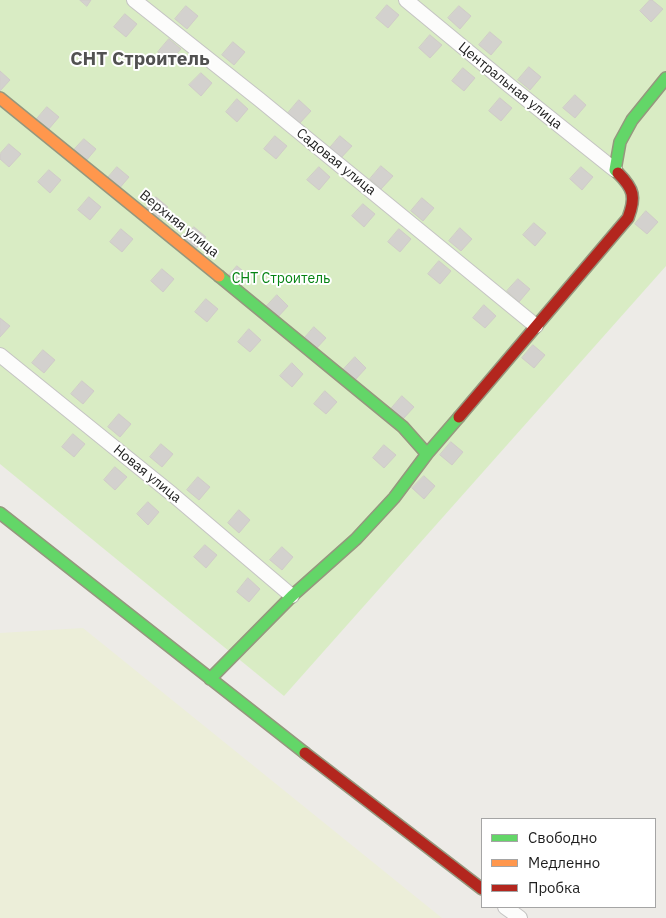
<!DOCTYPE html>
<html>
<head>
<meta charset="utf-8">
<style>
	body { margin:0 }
	#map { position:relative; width:666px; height:918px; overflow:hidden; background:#edebe7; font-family:"IBM Plex Sans",sans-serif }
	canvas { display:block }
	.legend { position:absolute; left:481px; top:818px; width:175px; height:90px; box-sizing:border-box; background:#fff; border:1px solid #a5a5a5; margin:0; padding:6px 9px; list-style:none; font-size:15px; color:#1e1e1e }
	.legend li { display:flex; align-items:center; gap:10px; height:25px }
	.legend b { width:25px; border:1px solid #a5a5a5 }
</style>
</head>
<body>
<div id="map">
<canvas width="666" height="918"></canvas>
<ul class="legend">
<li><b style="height:6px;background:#63d668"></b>Свободно</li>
<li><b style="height:6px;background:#ff974d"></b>Медленно</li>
<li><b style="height:6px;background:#b3261e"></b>Пробка</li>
</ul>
</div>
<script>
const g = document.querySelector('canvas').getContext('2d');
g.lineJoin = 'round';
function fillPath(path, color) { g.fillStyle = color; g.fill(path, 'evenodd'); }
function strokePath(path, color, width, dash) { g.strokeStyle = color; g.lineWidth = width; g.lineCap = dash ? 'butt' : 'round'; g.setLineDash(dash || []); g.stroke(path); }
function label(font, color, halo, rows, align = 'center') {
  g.font = font + ' "IBM Plex Sans",sans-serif'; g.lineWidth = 4; g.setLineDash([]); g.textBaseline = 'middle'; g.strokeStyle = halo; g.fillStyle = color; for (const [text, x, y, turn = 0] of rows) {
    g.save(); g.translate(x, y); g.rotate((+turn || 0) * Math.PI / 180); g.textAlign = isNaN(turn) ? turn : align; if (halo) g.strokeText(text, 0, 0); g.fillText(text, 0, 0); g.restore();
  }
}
fillPath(new Path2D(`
	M 83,628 L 442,918 L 0,918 L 0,633 Z`), '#eceed9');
fillPath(new Path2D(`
	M 0,0 L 666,0 L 666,266 L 284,696 L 0,464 Z`), '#d9ecc4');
const building = new Path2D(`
	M 80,0 L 91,0 L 87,6 Z
	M 650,0 L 652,0 L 663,9 L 651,22 L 640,11 Z
	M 387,5 L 399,15 L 388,28 L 376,18 Z
	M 186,6 L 198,16 L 187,29 L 175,19 Z
	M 459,6 L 471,16 L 460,29 L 448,18 Z
	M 125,14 L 137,24 L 126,37 L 114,27 Z
	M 490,32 L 502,42 L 491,55 L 479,45 Z
	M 430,35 L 442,45 L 430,58 L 419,48 Z
	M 169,39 L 181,49 L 169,62 L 158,52 Z
	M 233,42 L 245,52 L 234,65 L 222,55 Z
	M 529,67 L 541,77 L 530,90 L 518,80 Z
	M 463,68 L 475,78 L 464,91 L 452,81 Z
	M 0,71 L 10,80 L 0,91 Z
	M 201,73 L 212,83 L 201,96 L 189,85 Z
	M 575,95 L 586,105 L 575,118 L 563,108 Z
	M 500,98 L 512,108 L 501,121 L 489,111 Z
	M 237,99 L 248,109 L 237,122 L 226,112 Z
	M 299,100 L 311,111 L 299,124 L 288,113 Z
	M 47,107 L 59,117 L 48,130 L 36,120 Z
	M 275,136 L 287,146 L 276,159 L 264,149 Z
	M 340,136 L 352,146 L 340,159 L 329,149 Z
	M 84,139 L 96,149 L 85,162 L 73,151 Z
	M 9,144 L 21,154 L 9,167 L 0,159 L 0,154 Z
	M 381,166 L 393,176 L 381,189 L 370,179 Z
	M 117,167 L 129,177 L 118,190 L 106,180 Z
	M 319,167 L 330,177 L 319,190 L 307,180 Z
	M 581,167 L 593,177 L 582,190 L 570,179 Z
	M 49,170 L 61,180 L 50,193 L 38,182 Z
	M 89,197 L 101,207 L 90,220 L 78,210 Z
	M 156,197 L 168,207 L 157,220 L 145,210 Z
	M 422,198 L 434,208 L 423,221 L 411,211 Z
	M 363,204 L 375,214 L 364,227 L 352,216 Z
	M 646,211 L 658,222 L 647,234 L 635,224 Z
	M 534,223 L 546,233 L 535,246 L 523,235 Z
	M 194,227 L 206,237 L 195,250 L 183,240 Z
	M 460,228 L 472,239 L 461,251 L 449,241 Z
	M 121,229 L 133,239 L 122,252 L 110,242 Z
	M 399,229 L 411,239 L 400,252 L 388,242 Z
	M 439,261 L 451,271 L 440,284 L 428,274 Z
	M 237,266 L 249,276 L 238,289 L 226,279 Z
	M 162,269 L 174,279 L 163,292 L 151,281 Z
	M 518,279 L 530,289 L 519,302 L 507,291 Z
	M 277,295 L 288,306 L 277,318 L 265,308 Z
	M 206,299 L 218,309 L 207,322 L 195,312 Z
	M 484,305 L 496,316 L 485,328 L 473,318 Z
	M 0,318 L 10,326 L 0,337 Z
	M 314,327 L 326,338 L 315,350 L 303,340 Z
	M 249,329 L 261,340 L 250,352 L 238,342 Z
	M 533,345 L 545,355 L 534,368 L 522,358 Z
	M 43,350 L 55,360 L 44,373 L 32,363 Z
	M 355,357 L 366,368 L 355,380 L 343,370 Z
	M 292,363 L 303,374 L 292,387 L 280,376 Z
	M 82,381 L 94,391 L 83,404 L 71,394 Z
	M 325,391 L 337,402 L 326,414 L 314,404 Z
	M 402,396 L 414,407 L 403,419 L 391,409 Z
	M 119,414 L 131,424 L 120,437 L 108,427 Z
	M 73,434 L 85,444 L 74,457 L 62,447 Z
	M 451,442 L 463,452 L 452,465 L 440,455 Z
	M 161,444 L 173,454 L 162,467 L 150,457 Z
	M 384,445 L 396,455 L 384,468 L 373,458 Z
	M 115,467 L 127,477 L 115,490 L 104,480 Z
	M 424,476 L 435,486 L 424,499 L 412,488 Z
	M 198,477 L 210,487 L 199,500 L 187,490 Z
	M 148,502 L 159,512 L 148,525 L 137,514 Z
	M 239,510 L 250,520 L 239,533 L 228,523 Z
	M 205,545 L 217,555 L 206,568 L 194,557 Z
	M 282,547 L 293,557 L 282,570 L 270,560 Z
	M 248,578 L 260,589 L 249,602 L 237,592 Z`);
fillPath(building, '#d3d1ce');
strokePath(building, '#d0ccc8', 1);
const street = new Path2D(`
	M 134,0 L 260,100 L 536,326
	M 406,0 L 510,86 L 615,170
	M 0,355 L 172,494 L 292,596
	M 505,907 L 520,918`);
const fast = new Path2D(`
	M 618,173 L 615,170 L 620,142 L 632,120 L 666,78
	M 219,276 L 403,427 L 427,454
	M 0,513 L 305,753
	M 210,679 L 292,596 L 356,539 L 394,498 L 427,454 L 459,417`);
const slow = new Path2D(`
	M 0,98 L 219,276`);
const jam = new Path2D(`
	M 459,417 L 628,218 C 636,197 634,189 618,173
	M 305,753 L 482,889`);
strokePath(street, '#c5c4c3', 16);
strokePath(fast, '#95977e', 14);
strokePath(slow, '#95977e', 14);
strokePath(jam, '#95977e', 14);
strokePath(street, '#fcfcfb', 14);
strokePath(fast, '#63d668', 11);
strokePath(slow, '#ff974d', 11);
strokePath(jam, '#b3261e', 11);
label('14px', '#1e1e1e', '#fff', [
	["Центральная улица",510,86,39],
	["Садовая улица",336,162,39],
	["Верхняя улица",179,224,39],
	["Новая улица",147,474,39]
]);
label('14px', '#058413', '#fff', [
	["СНТ Строитель",281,279]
]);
label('bold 19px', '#515151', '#fff', [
	["СНТ Строитель",140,60]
]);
</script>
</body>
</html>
